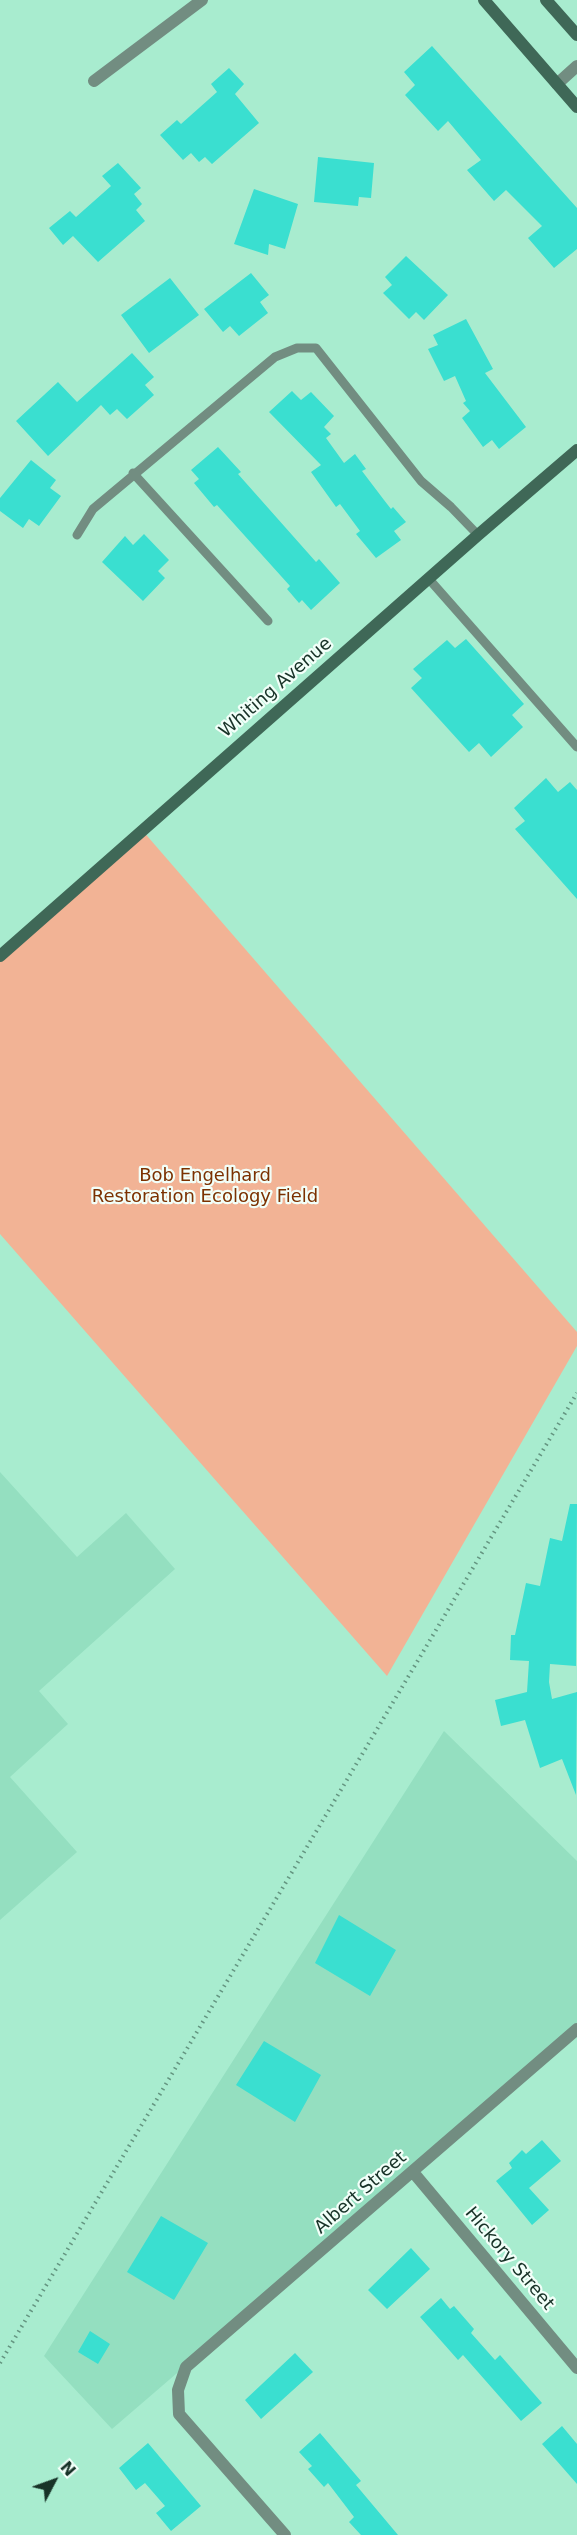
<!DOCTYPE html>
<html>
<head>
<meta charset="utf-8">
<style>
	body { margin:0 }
	#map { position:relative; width:577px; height:2535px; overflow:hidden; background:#a8eccf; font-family:"DejaVu Sans",sans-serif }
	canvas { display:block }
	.north { position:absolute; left:24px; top:2451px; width:60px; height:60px; -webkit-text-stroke:4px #f2fff9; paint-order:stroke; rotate:49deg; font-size:16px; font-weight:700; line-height:24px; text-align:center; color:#183328 }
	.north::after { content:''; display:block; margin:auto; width:21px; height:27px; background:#183328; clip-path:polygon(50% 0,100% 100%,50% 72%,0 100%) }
</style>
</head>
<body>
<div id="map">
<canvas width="577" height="2535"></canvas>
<div class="north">N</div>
</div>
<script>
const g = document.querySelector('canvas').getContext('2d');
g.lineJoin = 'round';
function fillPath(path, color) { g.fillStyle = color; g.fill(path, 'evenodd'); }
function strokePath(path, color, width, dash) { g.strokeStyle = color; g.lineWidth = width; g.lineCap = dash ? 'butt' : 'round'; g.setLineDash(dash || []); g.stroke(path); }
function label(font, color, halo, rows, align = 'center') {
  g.font = font + ' "DejaVu Sans",sans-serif'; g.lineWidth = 4.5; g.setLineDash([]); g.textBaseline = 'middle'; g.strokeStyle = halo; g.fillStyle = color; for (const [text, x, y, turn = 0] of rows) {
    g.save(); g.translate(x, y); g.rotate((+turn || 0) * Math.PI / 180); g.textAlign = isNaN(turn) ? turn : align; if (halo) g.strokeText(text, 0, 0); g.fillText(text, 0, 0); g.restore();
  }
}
fillPath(new Path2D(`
	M 0,1472 L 77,1557 L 126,1513 L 175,1569 L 39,1691 L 68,1724 L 10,1777 L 77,1852 L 0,1920 Z
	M 444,1731 L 577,1861 L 577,2029 L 112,2429 L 44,2356 Z`), '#94dfc0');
fillPath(new Path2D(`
	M 142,830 L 577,1332 L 577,1346 L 387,1676 L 0,1234 L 0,956 Z`), '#f2b395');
fillPath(new Path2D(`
	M 432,46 L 577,208 L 577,249 L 554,268 L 528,238 L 542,226 L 506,190 L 494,201 L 467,170 L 481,160 L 448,121 L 438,131 L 405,95 L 415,85 L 404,72 Z
	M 229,68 L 244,84 L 235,94 L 259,123 L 212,164 L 205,157 L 199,162 L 191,153 L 183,160 L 160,135 L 177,120 L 181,124 L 217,92 L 211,84 Z
	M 318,157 L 374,163 L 371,198 L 359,197 L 358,206 L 314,202 Z
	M 118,163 L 141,188 L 134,194 L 142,204 L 136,210 L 145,221 L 98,262 L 73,236 L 63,245 L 49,228 L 70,211 L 76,217 L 111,186 L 102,176 Z
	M 254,189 L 298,204 L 285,249 L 269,244 L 268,255 L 234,244 Z
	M 406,256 L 448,295 L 424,320 L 416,312 L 409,319 L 383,293 L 392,285 L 385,277 Z
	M 251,273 L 269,295 L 260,302 L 268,313 L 239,336 L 230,326 L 223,332 L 204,309 Z
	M 170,278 L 199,315 L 149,353 L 121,315 Z
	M 466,319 L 493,369 L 485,373 L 526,427 L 499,449 L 492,440 L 483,447 L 462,418 L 470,411 L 463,403 L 466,401 L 455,376 L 444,381 L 428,349 L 438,345 L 433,335 Z
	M 132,353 L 154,377 L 145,385 L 154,395 L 127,419 L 117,409 L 110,415 L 101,405 L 48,456 L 16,421 L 58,382 L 77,402 Z
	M 292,391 L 301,400 L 311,392 L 334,416 L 324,427 L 331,434 L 326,438 L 344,463 L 355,454 L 366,469 L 362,471 L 384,500 L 391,509 L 393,507 L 406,522 L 394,531 L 401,540 L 376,558 L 356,534 L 360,531 L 340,504 L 336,507 L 311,472 L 321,465 L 269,412 Z
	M 218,447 L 241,472 L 238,474 L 316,562 L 319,559 L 340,583 L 311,610 L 302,600 L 299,603 L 287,589 L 290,586 L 217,505 L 214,507 L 194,483 L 199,479 L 191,470 Z
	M 31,460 L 56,480 L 50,488 L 61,496 L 39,526 L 29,519 L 23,528 L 0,511 L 0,498 Z
	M 144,534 L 169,560 L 158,571 L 165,578 L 143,601 L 102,562 L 125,536 L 133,545 Z
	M 466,639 L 524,704 L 512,715 L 523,727 L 491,757 L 479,743 L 469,752 L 411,688 L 422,678 L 413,669 L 447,640 L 455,648 Z
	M 546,778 L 558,792 L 570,782 L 577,790 L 577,899 L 515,829 L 525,821 L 514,808 Z
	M 570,1504 L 577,1504 L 576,1666 L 550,1664 L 549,1682 L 552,1699 L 577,1692 L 576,1795 L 562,1759 L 540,1768 L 525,1720 L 501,1726 L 495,1700 L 527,1692 L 529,1661 L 510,1660 L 511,1635 L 515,1635 L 526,1583 L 540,1586 L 550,1538 L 562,1541 Z
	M 339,1915 L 396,1950 L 370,1996 L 315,1963 Z
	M 264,2041 L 321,2075 L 295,2122 L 236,2085 Z
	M 542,2140 L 561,2161 L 529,2188 L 549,2210 L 532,2225 L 496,2181 L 512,2168 L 509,2163 L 522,2150 L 526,2154 Z
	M 161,2216 L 208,2243 L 174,2300 L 127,2272 Z
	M 411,2248 L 430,2269 L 387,2309 L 368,2290 Z
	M 441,2298 L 450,2309 L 454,2306 L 474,2329 L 471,2333 L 495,2360 L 500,2355 L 542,2403 L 521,2421 L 463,2355 L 458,2360 L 420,2317 Z
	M 90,2331 L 110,2344 L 98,2364 L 78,2352 Z
	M 295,2353 L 313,2372 L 261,2419 L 245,2400 Z
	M 562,2426 L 577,2444 L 577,2484 L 542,2444 Z
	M 320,2433 L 361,2481 L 356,2485 L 398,2535 L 361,2535 L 349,2522 L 354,2517 L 328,2483 L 324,2487 L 308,2469 L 312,2466 L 299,2452 Z
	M 148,2443 L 201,2506 L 171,2531 L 156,2513 L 165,2506 L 145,2483 L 136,2490 L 119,2468 Z`), '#3adfd0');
strokePath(new Path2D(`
	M 0,2363 L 577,1393`), '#649580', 4, [1.5, 4.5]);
strokePath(new Path2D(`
	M 133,473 L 268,621
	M 77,535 L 93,509 L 275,357 L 297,348 L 316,348 L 421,481 L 451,507 L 478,535
	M 428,578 L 577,747`), '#728d81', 9);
strokePath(new Path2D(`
	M 94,81 L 202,0
	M 557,84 L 577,66
	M 413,2172 L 577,2368
	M 285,2535 L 179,2414 L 178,2390 L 186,2367 L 577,2029`), '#728d81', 12);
strokePath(new Path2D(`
	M 484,0 L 577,107
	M 546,0 L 577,35
	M 0,956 L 478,535 L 577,450`), '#3f6857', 12);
label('18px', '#183328', '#f2fff9', [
	["Whiting Avenue",276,688,-41],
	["Albert Street",361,2193,-41],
	["Hickory Street",509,2259,50]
]);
label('18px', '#7b3100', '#f2fff9', [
	["Bob Engelhard",205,1176],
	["Restoration Ecology Field",205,1197]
]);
</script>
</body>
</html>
